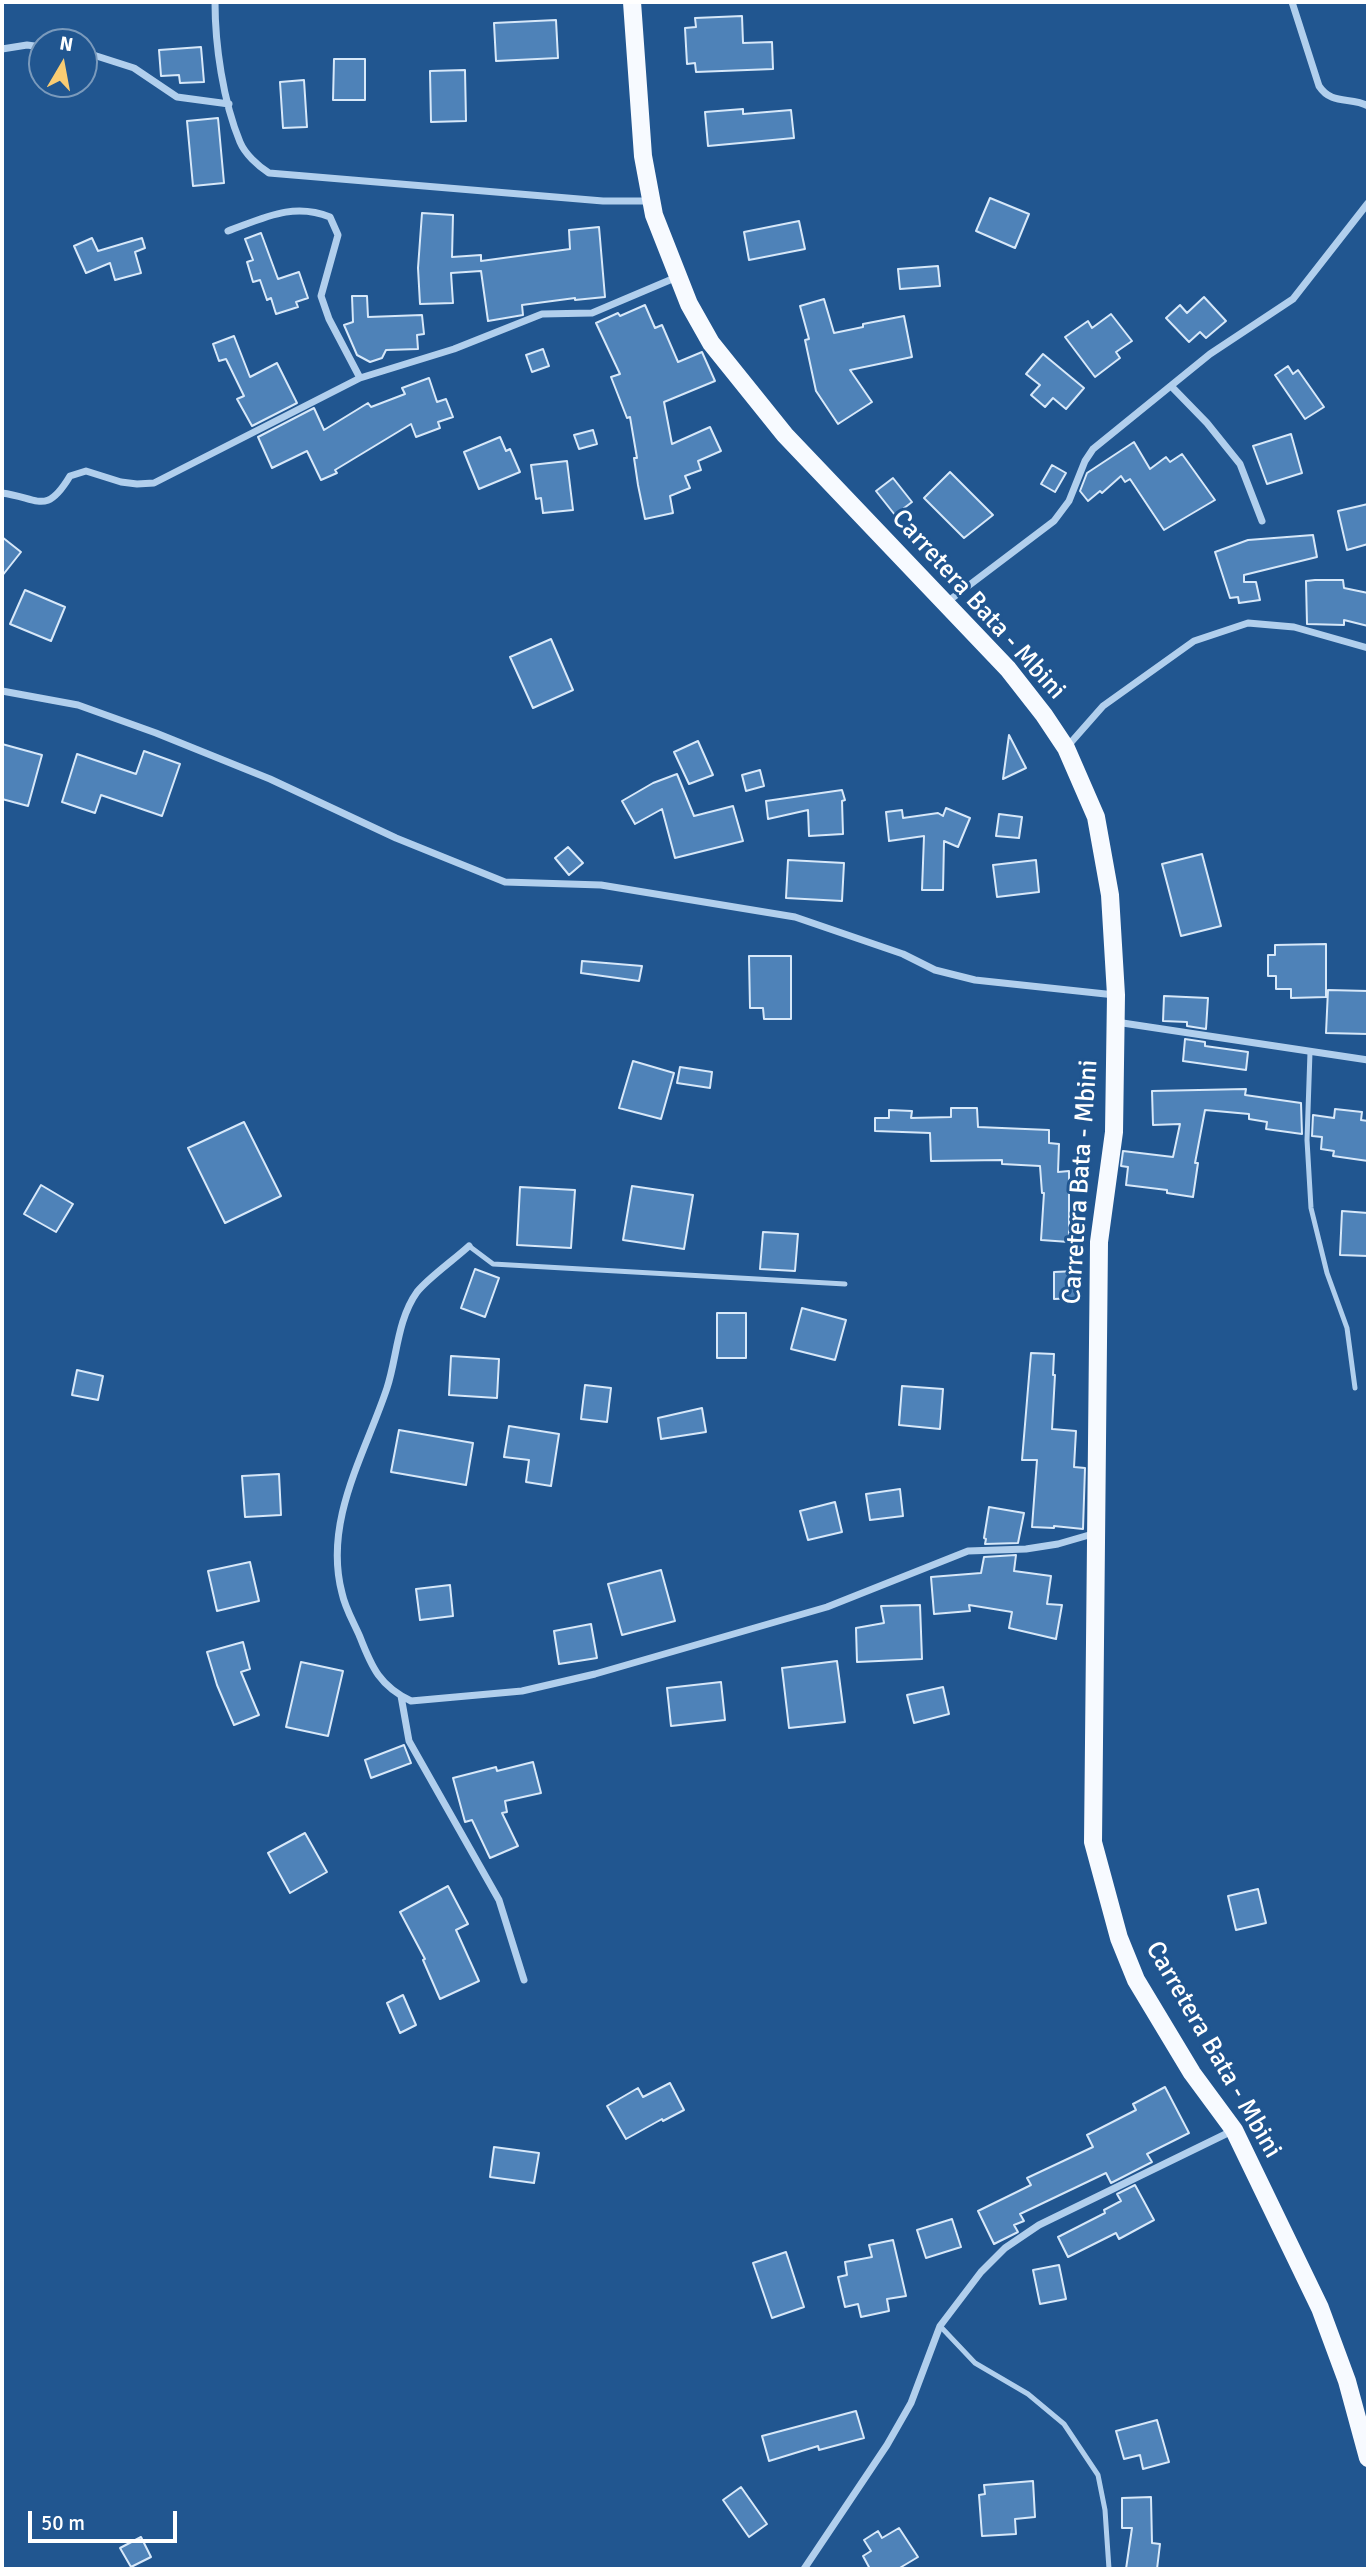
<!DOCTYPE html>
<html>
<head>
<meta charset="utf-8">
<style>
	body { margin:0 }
	#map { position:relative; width:1370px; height:2571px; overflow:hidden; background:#215690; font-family:Signika,sans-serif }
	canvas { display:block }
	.frame { position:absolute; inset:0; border:4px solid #fff; pointer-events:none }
	.north { position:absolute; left:28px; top:28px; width:70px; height:70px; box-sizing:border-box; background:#215690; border:2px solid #7a9abc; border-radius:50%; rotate:10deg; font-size:19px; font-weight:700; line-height:28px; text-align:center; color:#fff }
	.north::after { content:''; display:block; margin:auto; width:24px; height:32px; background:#f9cc73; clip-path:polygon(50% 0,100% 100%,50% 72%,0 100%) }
	.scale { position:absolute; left:28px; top:2511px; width:149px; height:32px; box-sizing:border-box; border:4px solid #fff; border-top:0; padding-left:9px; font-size:21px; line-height:24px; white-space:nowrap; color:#fff; -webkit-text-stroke:5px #215690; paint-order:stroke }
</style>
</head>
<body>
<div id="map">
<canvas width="1370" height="2571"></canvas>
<div class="frame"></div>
<div class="north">N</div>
<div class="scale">50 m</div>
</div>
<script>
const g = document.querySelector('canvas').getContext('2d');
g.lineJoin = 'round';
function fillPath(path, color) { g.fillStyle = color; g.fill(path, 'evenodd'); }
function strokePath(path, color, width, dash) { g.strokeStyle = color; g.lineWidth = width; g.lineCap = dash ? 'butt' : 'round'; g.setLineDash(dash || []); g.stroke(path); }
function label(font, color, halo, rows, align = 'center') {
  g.font = font + ' Signika,sans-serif'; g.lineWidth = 6; g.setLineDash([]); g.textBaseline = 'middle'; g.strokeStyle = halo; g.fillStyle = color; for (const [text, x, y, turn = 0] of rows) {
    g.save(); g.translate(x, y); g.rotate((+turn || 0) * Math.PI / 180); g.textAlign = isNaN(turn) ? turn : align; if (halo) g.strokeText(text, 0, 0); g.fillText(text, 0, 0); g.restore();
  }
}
const building = new Path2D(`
	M 742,16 L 743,43 L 772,42 L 773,69 L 696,72 L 695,63 L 687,64 L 685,28 L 696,27 L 695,18 Z
	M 556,20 L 558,58 L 496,61 L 494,23 Z
	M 201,47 L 204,82 L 180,83 L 179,75 L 161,76 L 159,50 Z
	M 334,59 L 365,59 L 365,100 L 333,100 Z
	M 465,70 L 466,121 L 431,122 L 430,71 Z
	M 304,80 L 307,127 L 283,128 L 280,82 Z
	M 743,109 L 743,114 L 791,110 L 794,138 L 708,146 L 705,112 Z
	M 218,118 L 224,183 L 193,186 L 187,121 Z
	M 990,198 L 1029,214 L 1015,248 L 976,231 Z
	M 422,213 L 453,215 L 452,257 L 481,255 L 481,261 L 570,249 L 569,230 L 599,227 L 605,297 L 575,300 L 575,298 L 522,305 L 523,315 L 488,321 L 481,271 L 451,273 L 453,303 L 420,304 L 418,268 Z
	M 799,221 L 805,249 L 749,260 L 744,232 Z
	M 261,233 L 278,279 L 299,272 L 308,298 L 296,302 L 298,307 L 276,314 L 271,298 L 267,300 L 260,280 L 253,282 L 247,262 L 253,260 L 245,239 Z
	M 92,238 L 98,251 L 142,238 L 145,248 L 135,252 L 141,273 L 115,280 L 110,263 L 86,273 L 74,246 Z
	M 938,266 L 940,286 L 900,289 L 898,269 Z
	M 352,296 L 367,296 L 368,317 L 422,315 L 424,334 L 417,335 L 418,349 L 386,350 L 382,358 L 370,362 L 357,355 L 344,325 L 353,322 Z
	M 1204,297 L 1226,321 L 1206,338 L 1200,332 L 1189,342 L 1166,318 L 1180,305 L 1187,313 Z
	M 824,299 L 834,333 L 863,327 L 863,324 L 904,316 L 912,357 L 850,370 L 872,402 L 838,424 L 816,391 L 805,340 L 809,339 L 800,306 Z
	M 645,305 L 655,328 L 662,325 L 678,362 L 702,352 L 715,381 L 664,402 L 672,444 L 710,427 L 721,451 L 698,461 L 701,470 L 685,476 L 690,488 L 670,496 L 673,513 L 645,519 L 638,485 L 634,458 L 637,458 L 630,417 L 627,418 L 611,377 L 620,374 L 596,323 L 618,313 L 620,316 Z
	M 1111,314 L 1132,341 L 1116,352 L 1120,358 L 1095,377 L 1065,337 L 1088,321 L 1092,328 Z
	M 234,336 L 250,377 L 277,363 L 297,403 L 252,426 L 237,399 L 244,396 L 226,359 L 219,361 L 213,344 Z
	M 543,349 L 549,366 L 532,372 L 526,355 Z
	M 1043,354 L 1084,388 L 1066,409 L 1053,398 L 1045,407 L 1031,395 L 1040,385 L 1026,374 Z
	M 1288,366 L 1293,374 L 1298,370 L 1324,407 L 1305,419 L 1275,375 Z
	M 429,378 L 437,402 L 446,399 L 453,417 L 438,422 L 440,428 L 416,437 L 411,424 L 335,470 L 337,473 L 321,480 L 307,451 L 272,468 L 258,437 L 314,408 L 324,430 L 368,403 L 371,407 L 405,394 L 402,388 Z
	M 593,430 L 597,444 L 579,449 L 574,435 Z
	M 1291,434 L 1302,473 L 1267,484 L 1253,446 Z
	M 500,437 L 506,451 L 510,449 L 520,472 L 479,489 L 464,452 Z
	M 1134,442 L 1150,469 L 1166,457 L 1170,462 L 1182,454 L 1215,500 L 1164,530 L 1130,479 L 1125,482 L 1121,476 L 1102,493 L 1100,491 L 1088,501 L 1080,491 L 1087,473 Z
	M 567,461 L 573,510 L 543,513 L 541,498 L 536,499 L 531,465 Z
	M 1052,465 L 1066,473 L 1055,492 L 1041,484 Z
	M 950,472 L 993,515 L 964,538 L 924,498 Z
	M 893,478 L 912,502 L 895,515 L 876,491 Z
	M 1368,504 L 1368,544 L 1347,550 L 1338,511 Z
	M 1313,535 L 1317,557 L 1244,575 L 1244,582 L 1256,582 L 1260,600 L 1239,603 L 1238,597 L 1230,598 L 1215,552 L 1248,540 Z
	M 2,537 L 21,552 L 2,576 Z
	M 1315,580 L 1343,580 L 1344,588 L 1368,593 L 1368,626 L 1344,620 L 1344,625 L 1307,624 L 1306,581 Z
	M 25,590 L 65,607 L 51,641 L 10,624 Z
	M 551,639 L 573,690 L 533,708 L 510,657 Z
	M 1009,735 L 1026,768 L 1003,779 Z
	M 698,741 L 713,775 L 689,784 L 674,752 Z
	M 2,744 L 42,755 L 28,806 L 2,799 Z
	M 144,751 L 180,764 L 162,816 L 101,795 L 95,813 L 62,802 L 77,754 L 136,774 Z
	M 760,770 L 764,786 L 746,791 L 742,775 Z
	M 677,774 L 694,816 L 733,806 L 743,841 L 675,858 L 662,809 L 635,824 L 622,801 L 653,783 Z
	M 842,790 L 845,800 L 842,801 L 843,834 L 809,836 L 808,810 L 768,819 L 766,801 Z
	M 946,808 L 970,818 L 958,847 L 944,841 L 943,890 L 922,890 L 924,836 L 889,841 L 886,812 L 902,810 L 903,818 L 938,813 L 943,816 Z
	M 999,814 L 1022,817 L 1019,838 L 996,836 Z
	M 568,847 L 583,863 L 569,875 L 555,858 Z
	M 1202,854 L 1221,926 L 1181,936 L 1162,864 Z
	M 788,860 L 844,863 L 842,901 L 786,898 Z
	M 1036,860 L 1039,892 L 997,897 L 993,865 Z
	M 1326,944 L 1326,997 L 1291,998 L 1291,989 L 1276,989 L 1276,976 L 1268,976 L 1268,955 L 1275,955 L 1275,945 Z
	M 749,956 L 791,956 L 791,1019 L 764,1019 L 763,1008 L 750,1008 Z
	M 582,961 L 642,966 L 639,981 L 581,973 Z
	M 1328,990 L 1368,991 L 1368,1034 L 1326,1033 Z
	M 1164,996 L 1208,998 L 1206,1029 L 1187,1026 L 1187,1022 L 1163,1021 Z
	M 1185,1039 L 1205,1042 L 1205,1046 L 1248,1052 L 1246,1070 L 1183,1061 Z
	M 633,1061 L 674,1073 L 661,1119 L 619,1108 Z
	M 680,1067 L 712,1072 L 710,1088 L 677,1083 Z
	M 1246,1089 L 1245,1095 L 1301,1103 L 1302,1134 L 1266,1129 L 1267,1122 L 1249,1119 L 1249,1114 L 1205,1110 L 1195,1163 L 1198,1163 L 1193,1197 L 1167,1193 L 1167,1190 L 1126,1185 L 1128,1167 L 1121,1166 L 1123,1151 L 1173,1157 L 1180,1124 L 1153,1125 L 1152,1091 Z
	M 951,1108 L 977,1108 L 978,1127 L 1049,1130 L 1049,1143 L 1059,1144 L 1058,1172 L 1069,1171 L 1069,1242 L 1041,1240 L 1044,1193 L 1042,1193 L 1040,1166 L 1002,1164 L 1002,1160 L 931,1161 L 930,1133 L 875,1131 L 875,1118 L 889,1118 L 889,1110 L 912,1111 L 911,1118 L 951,1117 Z
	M 1335,1109 L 1362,1112 L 1361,1120 L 1368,1121 L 1368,1161 L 1333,1156 L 1334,1151 L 1321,1149 L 1322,1137 L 1312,1136 L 1313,1115 L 1334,1118 Z
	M 244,1122 L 281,1196 L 225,1223 L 188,1148 Z
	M 41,1185 L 73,1204 L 56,1232 L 24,1214 Z
	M 632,1186 L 693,1195 L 684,1249 L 623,1240 Z
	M 520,1187 L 575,1190 L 571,1248 L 517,1245 Z
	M 1342,1211 L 1368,1213 L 1368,1256 L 1340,1255 Z
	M 763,1232 L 798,1234 L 795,1271 L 760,1269 Z
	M 475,1269 L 499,1278 L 485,1317 L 461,1308 Z
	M 1077,1271 L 1077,1298 L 1054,1299 L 1054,1272 Z
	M 802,1308 L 846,1320 L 835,1360 L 791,1349 Z
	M 717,1313 L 746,1313 L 746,1358 L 717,1358 Z
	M 1031,1353 L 1054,1354 L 1053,1375 L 1055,1375 L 1052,1429 L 1076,1431 L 1074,1467 L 1085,1468 L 1083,1529 L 1054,1526 L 1054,1528 L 1032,1527 L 1037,1460 L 1022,1460 Z
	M 451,1356 L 499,1359 L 497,1398 L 449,1395 Z
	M 77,1370 L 103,1376 L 98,1400 L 72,1395 Z
	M 585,1385 L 611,1388 L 607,1422 L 581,1419 Z
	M 902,1386 L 943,1389 L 940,1429 L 899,1425 Z
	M 702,1408 L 706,1432 L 661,1439 L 658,1418 Z
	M 509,1426 L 559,1434 L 551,1486 L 526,1482 L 529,1460 L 504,1457 Z
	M 399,1430 L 473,1443 L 466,1485 L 391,1472 Z
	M 279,1474 L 281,1515 L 245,1517 L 242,1476 Z
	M 900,1489 L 903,1516 L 870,1520 L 866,1494 Z
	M 835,1502 L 842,1532 L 808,1540 L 800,1511 Z
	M 989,1507 L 1024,1513 L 1018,1543 L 985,1544 L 986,1539 L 984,1538 Z
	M 1016,1555 L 1014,1571 L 1051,1576 L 1047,1604 L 1062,1605 L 1056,1639 L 1009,1628 L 1012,1612 L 969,1605 L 970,1611 L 934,1614 L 931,1577 L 981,1573 L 984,1557 Z
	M 250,1562 L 259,1601 L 217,1611 L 208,1571 Z
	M 661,1570 L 675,1621 L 622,1635 L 608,1584 Z
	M 450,1585 L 453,1616 L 420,1620 L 416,1589 Z
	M 920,1605 L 922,1659 L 857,1662 L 856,1628 L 884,1623 L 881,1606 Z
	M 591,1624 L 597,1658 L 559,1664 L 554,1631 Z
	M 243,1642 L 250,1669 L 241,1672 L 259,1715 L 234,1725 L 217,1685 L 207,1652 Z
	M 837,1661 L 845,1722 L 789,1728 L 782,1668 Z
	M 301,1662 L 343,1671 L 328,1736 L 286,1727 Z
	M 721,1682 L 725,1720 L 671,1726 L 667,1688 Z
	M 943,1687 L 949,1714 L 914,1723 L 907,1695 Z
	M 404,1745 L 411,1763 L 371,1778 L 365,1760 Z
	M 533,1762 L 541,1793 L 505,1801 L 507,1812 L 502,1813 L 518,1846 L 490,1858 L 472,1820 L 465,1822 L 453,1778 L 496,1767 L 497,1771 Z
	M 305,1833 L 327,1872 L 290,1893 L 268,1853 Z
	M 448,1886 L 468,1924 L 456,1930 L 479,1981 L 440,1999 L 423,1960 L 425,1959 L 400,1912 Z
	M 1258,1889 L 1266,1923 L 1236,1930 L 1228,1896 Z
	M 403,1995 L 416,2025 L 400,2033 L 387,2003 Z
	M 670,2083 L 684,2110 L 663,2121 L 662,2119 L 626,2139 L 607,2106 L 638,2088 L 643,2097 Z
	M 1165,2087 L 1189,2133 L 1147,2154 L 1152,2162 L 1111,2183 L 1106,2173 L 1020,2214 L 1024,2221 L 1014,2225 L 1018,2232 L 994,2244 L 978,2211 L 1031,2185 L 1027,2178 L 1093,2147 L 1087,2135 L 1136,2110 L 1133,2104 Z
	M 494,2147 L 539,2153 L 534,2183 L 490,2177 Z
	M 1135,2185 L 1154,2220 L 1119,2239 L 1116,2233 L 1068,2257 L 1058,2237 L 1105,2213 L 1104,2210 L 1121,2201 L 1117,2194 Z
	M 952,2219 L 961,2247 L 926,2258 L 917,2230 Z
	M 893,2240 L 906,2296 L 887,2299 L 889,2311 L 861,2317 L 858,2304 L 845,2307 L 838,2277 L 847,2275 L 845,2262 L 872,2257 L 869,2245 Z
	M 786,2252 L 804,2307 L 772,2318 L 753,2263 Z
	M 1059,2265 L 1066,2299 L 1040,2304 L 1033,2270 Z
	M 856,2411 L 864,2438 L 819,2450 L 818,2446 L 769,2461 L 762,2436 Z
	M 1157,2420 L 1169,2462 L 1143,2469 L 1140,2455 L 1124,2459 L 1116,2431 Z
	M 1033,2481 L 1035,2517 L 1015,2519 L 1016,2534 L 982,2536 L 979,2495 L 985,2494 L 984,2485 Z
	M 741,2487 L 767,2524 L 749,2537 L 723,2500 Z
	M 1151,2497 L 1152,2543 L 1160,2544 L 1157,2569 L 1126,2569 L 1132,2528 L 1122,2528 L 1122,2498 Z
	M 899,2528 L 918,2557 L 898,2569 L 870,2569 L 863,2556 L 871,2551 L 864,2540 L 878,2531 L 882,2538 Z
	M 141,2537 L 151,2557 L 131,2567 L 120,2548 Z`);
fillPath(building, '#4e82b8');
strokePath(building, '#d7e8f9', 2);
strokePath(new Path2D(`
	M 1310,1052 L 1307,1140 L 1311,1208 L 1327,1273 L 1347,1328 L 1355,1388
	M 469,1246 L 493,1264 L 845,1284
	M 940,2326 L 975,2363 L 1028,2394 L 1064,2424 L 1098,2475 L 1105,2510 L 1109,2569`), '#b1cfed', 5);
strokePath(new Path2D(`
	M 215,2 C 215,45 223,101 240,142 C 245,154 258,166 269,173 L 603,201 L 650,201
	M 1292,2 L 1319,86 C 1332,106 1351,96 1368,106
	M 2,49 L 27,45 L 42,47
	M 84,52 L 134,68 L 177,97 L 229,104
	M 228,231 C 264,218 293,202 330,217 L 338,235 L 321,296 L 329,319 L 360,378
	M 1171,386 L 1207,423 L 1240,464 L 1262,521
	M 2,493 C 39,498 46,516 70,476 L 86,471 L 121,482 L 137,484 L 154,483 L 360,378 L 454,349 L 542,314 L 592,313 L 677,277
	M 947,602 L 1054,521 L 1069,501 L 1085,461 L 1093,449 L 1210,354 L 1293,299 L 1368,203
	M 2,691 L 78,705 L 156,733 L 270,779 L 396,838 L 505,882 L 601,885 L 795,917 L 903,954 L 935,970 L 975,980 L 1115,995
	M 1066,748 L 1103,706 L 1194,641 L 1248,623 L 1294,627 L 1368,648
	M 1116,1022 L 1368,1060
	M 469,1246 C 455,1259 428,1278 417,1292 C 397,1320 397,1358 387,1388 C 365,1454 323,1521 342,1593 C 345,1608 354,1623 360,1637 C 372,1668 380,1686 411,1701 L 522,1691 L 595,1674 L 827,1607 L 968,1551 L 1026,1549 L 1058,1544 L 1096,1533
	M 401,1696 L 409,1741 L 499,1900 L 524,1980
	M 804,2569 L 887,2445 L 911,2403 L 940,2326 L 981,2272 L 1005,2248 L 1039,2225 L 1234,2130`), '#b1cfed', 7);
strokePath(new Path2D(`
	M 632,2 L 643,156 L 654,215 L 689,304 L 711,343 L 785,435 L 1008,669 L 1044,715 L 1066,748 L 1096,817 L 1110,895 L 1116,995 L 1114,1132 L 1099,1242 L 1093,1842 L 1119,1938 L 1136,1980 L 1192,2073 L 1234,2130 L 1320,2308 L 1347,2381 L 1368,2458`), '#f7faff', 18);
label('26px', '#fff', '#215690', [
	["Carretera Bata - Mbini",978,605,48],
	["Carretera Bata - Mbini",1081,1182,-86],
	["Carretera Bata - Mbini",1213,2050,60]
]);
</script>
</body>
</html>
